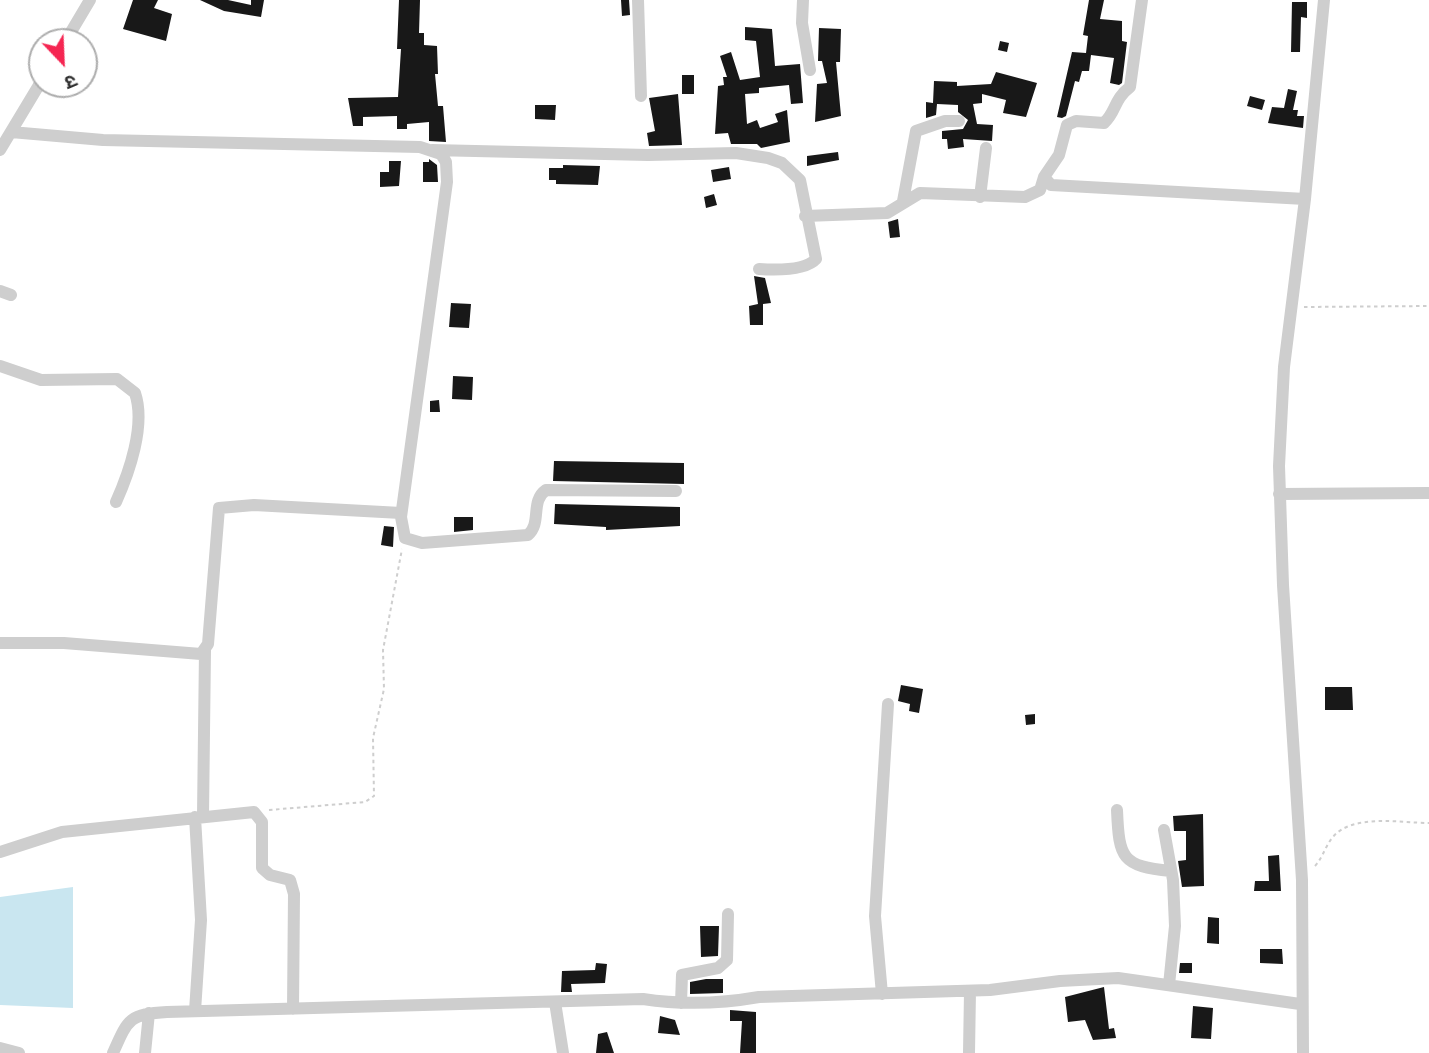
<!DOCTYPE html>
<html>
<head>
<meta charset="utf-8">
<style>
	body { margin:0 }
	#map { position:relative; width:1429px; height:1053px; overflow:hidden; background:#fff; font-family:"Source Sans 3","Noto Sans Devanagari",sans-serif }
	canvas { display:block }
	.north { position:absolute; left:28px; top:28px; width:70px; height:70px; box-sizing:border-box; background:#fff; border:2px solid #adadad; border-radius:50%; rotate:157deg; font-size:19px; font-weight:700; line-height:28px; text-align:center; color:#313131 }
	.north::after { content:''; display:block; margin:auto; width:24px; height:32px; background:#f52652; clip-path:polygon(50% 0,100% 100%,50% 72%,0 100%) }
</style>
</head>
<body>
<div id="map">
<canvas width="1429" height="1053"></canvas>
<div class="north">उ</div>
</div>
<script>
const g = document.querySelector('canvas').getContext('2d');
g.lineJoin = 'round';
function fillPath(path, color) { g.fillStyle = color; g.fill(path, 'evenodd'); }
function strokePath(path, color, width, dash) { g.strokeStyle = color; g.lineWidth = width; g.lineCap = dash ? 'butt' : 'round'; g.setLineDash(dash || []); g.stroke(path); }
fillPath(new Path2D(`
	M 73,887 L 73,1008 L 0,1005 L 0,897 Z`), '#c9e6f0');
fillPath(new Path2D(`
	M 133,0 L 158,0 L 154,8 L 172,14 L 166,41 L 123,29 Z
	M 200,0 L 228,0 L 251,5 L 251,0 L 264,0 L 261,17 L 224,11 Z
	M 399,0 L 420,0 L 419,33 L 424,33 L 424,45 L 437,46 L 438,74 L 435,74 L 438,106 L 443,106 L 446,142 L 429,141 L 429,122 L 407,124 L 407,129 L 397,129 L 397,116 L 363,117 L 363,126 L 353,126 L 348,98 L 398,97 L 401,49 L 397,49 Z
	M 621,0 L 629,0 L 630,15 L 622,16 Z
	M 1089,0 L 1104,0 L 1100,19 L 1122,21 L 1122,41 L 1127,42 L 1122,83 L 1119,85 L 1110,83 L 1114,58 L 1091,55 L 1089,71 L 1082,71 L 1079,82 L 1075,81 L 1066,116 L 1062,118 L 1057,117 L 1072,52 L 1086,53 L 1088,36 L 1083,35 Z
	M 1292,2 L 1307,2 L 1307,18 L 1301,17 L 1300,52 L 1291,52 Z
	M 745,27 L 772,29 L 775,66 L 800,64 L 803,103 L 791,104 L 789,85 L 759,88 L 759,93 L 745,94 L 747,124 L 757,120 L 760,128 L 778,122 L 775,114 L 787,110 L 790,142 L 761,148 L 757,144 L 731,144 L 728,133 L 715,134 L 718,86 L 724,85 L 723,77 L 727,77 L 720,56 L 731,52 L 740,80 L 760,77 L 756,41 L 745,40 Z
	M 819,28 L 841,29 L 840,62 L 836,62 L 841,116 L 815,122 L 817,84 L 827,83 L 822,61 L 818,61 Z
	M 1000,41 L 1009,43 L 1007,52 L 998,50 Z
	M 996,72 L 1037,83 L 1026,117 L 1003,113 L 1006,100 L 982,94 L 982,103 L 973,104 L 977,124 L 993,125 L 992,141 L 963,139 L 964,147 L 948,149 L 947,139 L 942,139 L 942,131 L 963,129 L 968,120 L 958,112 L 958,105 L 937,104 L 936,115 L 926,118 L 926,102 L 933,103 L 934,81 L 957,82 L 957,86 L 991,84 Z
	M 682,75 L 694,75 L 694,94 L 682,94 Z
	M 1288,89 L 1297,91 L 1293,110 L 1298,110 L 1297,116 L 1304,116 L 1303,128 L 1268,123 L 1272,107 L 1284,108 Z
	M 678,94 L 682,145 L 649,146 L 647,133 L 655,131 L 649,98 Z
	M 1250,96 L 1265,100 L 1262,110 L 1247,106 Z
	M 535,105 L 556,105 L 555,120 L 535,119 Z
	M 838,152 L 839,160 L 807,166 L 807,156 Z
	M 429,159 L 437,165 L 438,182 L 423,182 L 423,162 L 429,162 Z
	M 389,161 L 401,161 L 399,186 L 380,187 L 380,172 L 389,172 Z
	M 563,165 L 600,166 L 598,185 L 556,184 L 556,180 L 549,180 L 549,168 L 563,168 Z
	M 729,167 L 731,179 L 713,182 L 711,170 Z
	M 714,194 L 717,205 L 706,208 L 704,197 Z
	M 898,219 L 900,237 L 890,238 L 888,222 Z
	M 754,276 L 765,278 L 771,303 L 763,304 L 763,325 L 750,325 L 749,306 L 758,304 Z
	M 451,303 L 471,304 L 469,328 L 449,327 Z
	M 453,376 L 473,377 L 472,400 L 452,399 Z
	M 439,400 L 440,412 L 430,412 L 430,401 Z
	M 554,461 L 684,463 L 684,484 L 553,481 Z
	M 555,504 L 680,507 L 680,526 L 606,530 L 606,527 L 554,524 Z
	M 454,517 L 473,517 L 473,530 L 454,532 Z
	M 384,526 L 394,527 L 393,547 L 381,545 Z
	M 901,685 L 923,689 L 919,713 L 909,711 L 910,704 L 898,701 Z
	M 1325,687 L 1352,687 L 1353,710 L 1325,710 Z
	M 1035,714 L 1035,724 L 1026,725 L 1025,715 Z
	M 1203,814 L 1204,886 L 1182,887 L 1178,861 L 1186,860 L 1186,831 L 1174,831 L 1173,816 Z
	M 1279,855 L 1281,891 L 1254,891 L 1255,881 L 1269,881 L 1268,856 Z
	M 1208,917 L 1219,918 L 1219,944 L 1207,943 Z
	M 700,926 L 719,926 L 718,956 L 701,957 Z
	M 1260,949 L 1282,949 L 1283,964 L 1260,963 Z
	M 596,963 L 607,964 L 605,983 L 571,984 L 572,992 L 561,992 L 562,971 L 595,970 Z
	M 1180,963 L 1192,963 L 1192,973 L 1179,973 Z
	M 706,979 L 723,979 L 723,993 L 690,994 L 690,982 Z
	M 1104,987 L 1109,1029 L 1114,1028 L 1116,1038 L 1093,1040 L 1085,1020 L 1068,1022 L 1065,997 Z
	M 1193,1006 L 1213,1008 L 1211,1039 L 1191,1038 Z
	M 730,1010 L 756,1012 L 756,1053 L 740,1053 L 742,1021 L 730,1021 Z
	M 660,1016 L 675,1020 L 680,1035 L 658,1033 Z
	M 607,1032 L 614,1053 L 596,1053 L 598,1034 Z`), '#181818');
strokePath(new Path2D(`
	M 1304,307 L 1429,306
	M 269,810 L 365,802 L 374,796 L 373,738 L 384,689 L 383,650 L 402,549
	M 1315,866 C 1323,857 1325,847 1332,838 C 1352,813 1400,823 1429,823`), '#cecece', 2, [3.5, 3.5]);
strokePath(new Path2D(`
	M 638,0 L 641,96
	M 803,0 L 802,23 L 810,70
	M 65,42 L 90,0
	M 11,132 L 103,140 L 420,147 L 441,154 L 446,162 L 447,182 L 401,517 L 405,538 L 422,543 L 528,535 C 542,523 530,501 546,490 L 676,491
	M 0,150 L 42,80
	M 432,150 L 648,155 L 736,153 L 768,158 L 782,163 L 800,180 L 816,259 C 805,271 775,270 759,269
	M 1044,177 L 1059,155 L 1067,125 L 1076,121 L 1104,123 C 1117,111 1113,100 1130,87 L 1142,0
	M 980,197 L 986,148
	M 903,201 L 916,131 L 945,121 L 959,121
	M 805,216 L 887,213 L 920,193 L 1025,197 L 1040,190 L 1044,177 L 1051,185 L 1305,199
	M 0,291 L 11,295
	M 0,366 L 41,380 L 117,379 L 135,393 C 146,425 129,473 116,502
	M 1279,494 L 1429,493
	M 0,643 L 64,643 L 201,654 L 208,644 L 219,508 L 254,505 L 401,513
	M 1117,810 C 1119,859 1122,866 1171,871
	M 203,815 L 205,650
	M 1164,830 L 1173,880 L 1175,926 L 1169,985
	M 0,852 L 62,832 L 254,812 L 262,822 L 262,868 L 270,875 L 290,880 L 294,894 L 293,1009
	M 882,994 L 875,916 L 888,704
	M 555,1002 L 563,1053
	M 681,1003 L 682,975 L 718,968 L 727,960 L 728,914
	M 195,1011 L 201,920 L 195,817
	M 0,1048 L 19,1053
	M 113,1053 C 128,1019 129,1014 167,1012 L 643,999 C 682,1005 719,1004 759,997 L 990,990 L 1060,981 L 1118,978 L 1300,1004
	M 145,1053 L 149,1013
	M 969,1053 L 970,991
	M 1303,1053 L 1302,880 L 1283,585 L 1279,466 L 1284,367 L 1305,199 L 1324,0`), '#cecece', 12);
</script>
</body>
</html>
